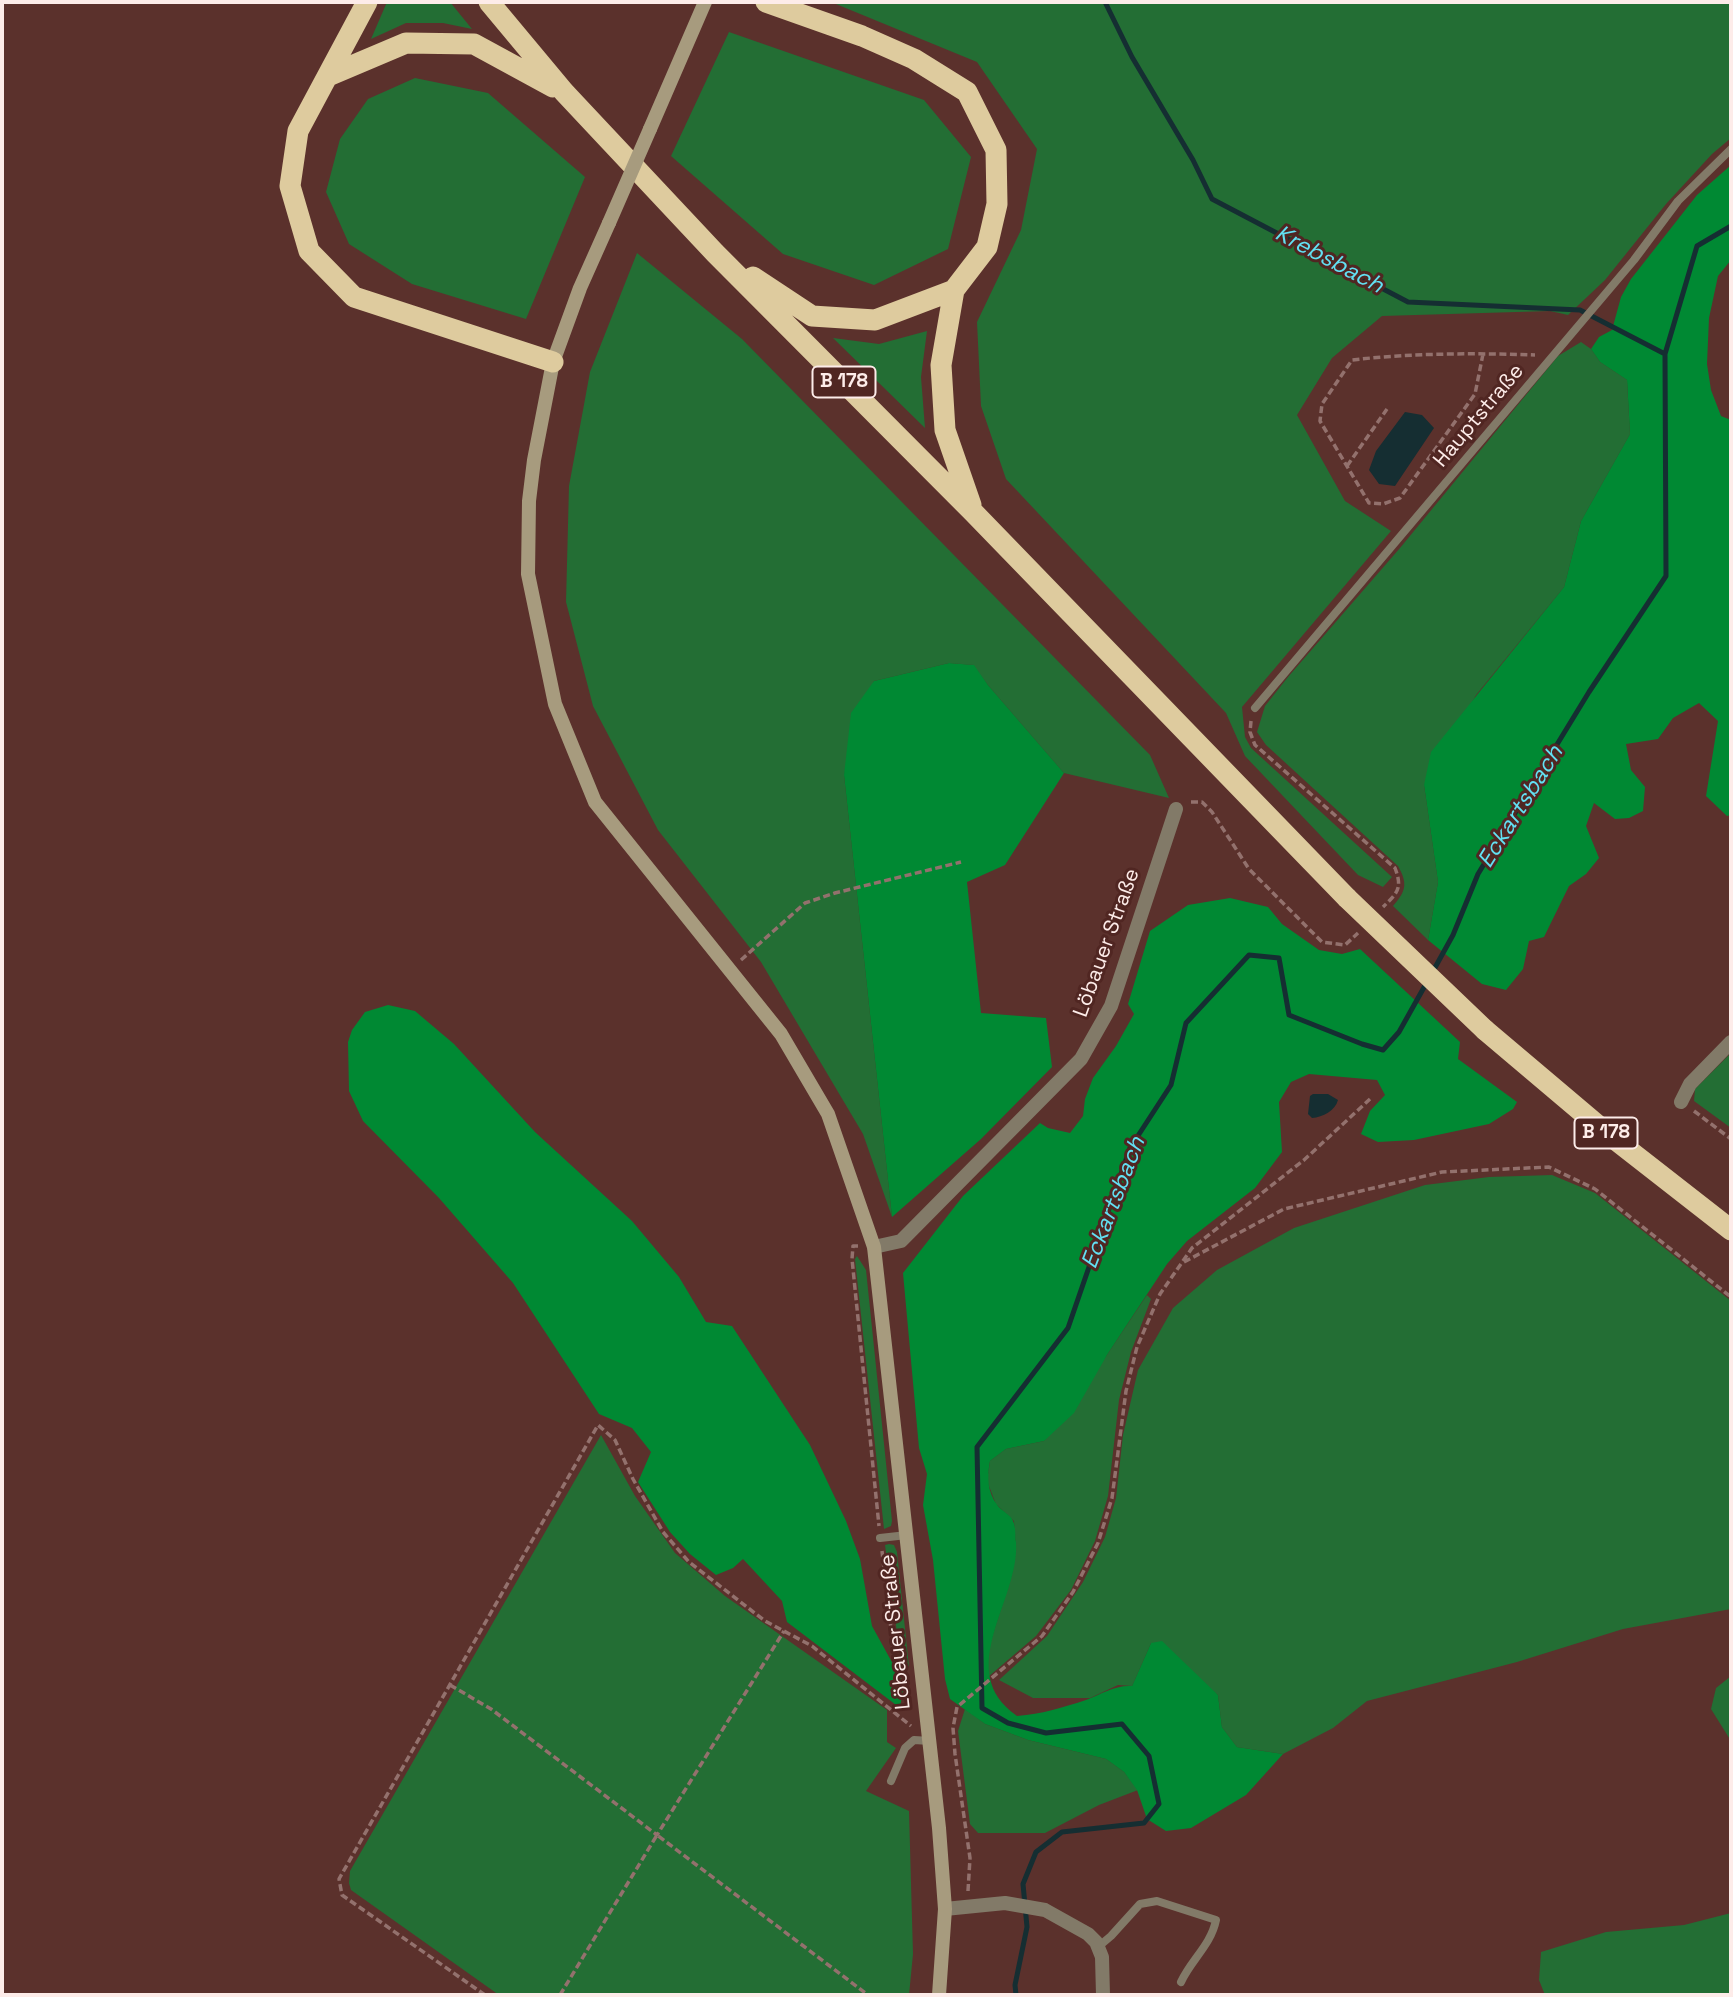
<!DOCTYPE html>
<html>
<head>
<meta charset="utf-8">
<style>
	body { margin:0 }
	#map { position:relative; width:1733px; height:1997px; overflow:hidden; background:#5b312c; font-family:"Space Grotesk",sans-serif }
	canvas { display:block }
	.frame { position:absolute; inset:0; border:4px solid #fdece9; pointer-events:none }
</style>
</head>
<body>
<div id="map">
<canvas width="1733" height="1997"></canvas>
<div class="frame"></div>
</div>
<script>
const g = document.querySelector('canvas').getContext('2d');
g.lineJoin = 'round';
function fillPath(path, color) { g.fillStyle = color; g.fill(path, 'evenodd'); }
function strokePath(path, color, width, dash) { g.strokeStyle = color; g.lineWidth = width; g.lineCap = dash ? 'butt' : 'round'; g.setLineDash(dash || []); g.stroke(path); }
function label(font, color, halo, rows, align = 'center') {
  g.font = font + ' "Space Grotesk",sans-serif'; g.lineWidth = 6; g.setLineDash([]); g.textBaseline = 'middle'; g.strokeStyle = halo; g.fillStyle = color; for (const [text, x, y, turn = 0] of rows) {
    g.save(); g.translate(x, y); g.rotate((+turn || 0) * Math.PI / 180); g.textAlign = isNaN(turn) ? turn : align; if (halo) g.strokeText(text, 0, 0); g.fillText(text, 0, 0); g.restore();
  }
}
fillPath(new Path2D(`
	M 387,2 L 450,2 L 472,29 L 443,23 L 406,23 L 371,39 Z
	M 831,2 L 1731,2 L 1731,138 L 1712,154 L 1666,204 L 1605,280 L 1568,315 L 1550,311 L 1382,316 L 1332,358 L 1297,415 L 1345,501 L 1391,531 L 1242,707 L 1245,737 L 1251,748 L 1392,877 L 1383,887 L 1358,875 L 1245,756 L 1226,713 L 1006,479 L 981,406 L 977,322 L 1021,230 L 1037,149 L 977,62 Z
	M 729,32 L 924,100 L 971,157 L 948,249 L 874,285 L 783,254 L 671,156 Z
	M 415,78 L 488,93 L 585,177 L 526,319 L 412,284 L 349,244 L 326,192 L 340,139 L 368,99 Z
	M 637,253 L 742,339 L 1150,755 L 1169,798 L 1064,773 L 988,685 L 973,665 L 949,663 L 874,681 L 844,775 L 892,1217 L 863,1134 L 761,962 L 658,830 L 593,706 L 566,602 L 569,486 L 590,372 Z
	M 927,331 L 921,377 L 925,428 L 833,338 L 879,344 Z
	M 1581,342 L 1591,349 L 1600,362 L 1627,380 L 1630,434 L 1581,521 L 1564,587 L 1476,695 L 1424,785 L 1438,882 L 1428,940 L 1393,906 C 1406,891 1408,884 1398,866 L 1266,745 L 1257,732 L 1265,706 L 1288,677 L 1400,548 L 1558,356 Z
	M 1731,1053 L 1731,1128 L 1694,1101 L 1695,1089 Z
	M 1552,1175 L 1595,1193 L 1731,1301 L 1731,1609 L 1623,1629 L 1517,1662 L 1367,1701 L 1333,1728 L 1283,1754 L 1237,1747 L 1222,1727 L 1218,1695 L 1151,1643 L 1132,1686 L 1118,1685 L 1090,1698 L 1033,1698 L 999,1680 L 1047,1636 L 1083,1582 L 1105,1537 L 1116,1498 L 1123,1435 L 1138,1370 L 1173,1308 L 1217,1270 L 1294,1228 L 1425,1185 L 1489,1177 Z
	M 857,1256 L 866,1270 L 892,1521 L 891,1526 L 884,1529 L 855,1259 Z
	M 1147,1295 L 1151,1299 L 1131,1352 L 1119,1400 L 1108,1496 L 1095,1541 L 1071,1590 L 1036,1636 L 988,1677 L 988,1650 L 1012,1574 L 1016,1547 L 1014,1521 L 996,1504 L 987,1481 L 990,1461 L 1006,1449 L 1044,1441 L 1107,1355 Z
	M 601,1435 L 635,1496 L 675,1553 L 725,1596 L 887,1710 L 887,1742 L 896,1748 L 866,1791 L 909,1811 L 913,1954 L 909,1995 L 499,1995 L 351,1890 L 349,1883 L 350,1871 Z
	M 889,1544 L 894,1545 L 897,1552 L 909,1667 L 900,1655 L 885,1545 Z
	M 1731,1676 L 1731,1741 L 1711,1709 L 1716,1688 Z
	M 965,1709 L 985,1724 L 1028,1740 L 1106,1759 L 1124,1772 L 1138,1790 L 1099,1805 L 1045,1833 L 978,1833 L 970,1824 L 958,1731 Z
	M 1731,1913 L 1731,1995 L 1545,1995 L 1539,1980 L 1541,1952 L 1606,1932 L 1684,1925 Z`), '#236e34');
fillPath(new Path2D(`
	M 1731,165 L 1731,260 L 1718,276 L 1709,318 L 1707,364 L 1711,390 L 1721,416 L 1731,420 L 1731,815 L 1727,816 L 1706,796 L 1718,721 L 1699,703 L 1673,718 L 1658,739 L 1626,744 L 1631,770 L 1645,787 L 1643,811 L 1629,818 L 1615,819 L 1594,803 L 1586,826 L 1599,858 L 1586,874 L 1569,886 L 1544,937 L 1529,941 L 1523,969 L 1506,990 L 1482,984 L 1428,940 L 1438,882 L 1424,785 L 1431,752 L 1564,587 L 1581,521 L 1630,434 L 1627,380 L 1600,362 L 1591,349 L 1599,337 L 1612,330 L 1621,297 L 1631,279 L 1697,195 Z
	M 949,663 L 974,665 L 988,685 L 1064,773 L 1005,865 L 967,882 L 981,1013 L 1046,1018 L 1052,1067 L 981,1139 L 892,1217 L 844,775 L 851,713 L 874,681 Z
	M 1230,898 L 1268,907 L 1282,924 L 1319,950 L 1342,954 L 1360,949 L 1460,1042 L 1458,1059 L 1517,1102 L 1513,1109 L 1489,1124 L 1414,1140 L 1378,1142 L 1361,1134 L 1370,1111 L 1385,1095 L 1377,1080 L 1309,1074 L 1291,1082 L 1279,1102 L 1282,1152 L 1255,1188 L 1187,1241 L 1167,1264 L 1107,1355 L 1074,1413 L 1044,1441 L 1006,1449 L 990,1461 C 987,1477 987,1492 998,1506 C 1002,1511 1011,1515 1013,1521 C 1016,1526 1015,1537 1016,1542 C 1020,1601 952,1670 1017,1716 C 1042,1714 1061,1708 1086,1700 C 1102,1694 1114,1685 1132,1686 L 1151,1643 L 1162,1641 L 1218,1695 L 1222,1727 L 1237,1747 L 1283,1754 L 1246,1795 L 1191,1828 L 1166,1831 L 1147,1819 L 1137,1790 L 1124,1772 L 1106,1759 L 1028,1740 L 985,1724 L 950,1699 L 945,1679 L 933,1560 L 923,1505 L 927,1474 L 919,1448 L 903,1273 L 963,1196 L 1040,1123 L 1048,1128 L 1070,1133 L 1083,1116 L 1085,1099 L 1093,1078 L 1116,1046 L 1134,1014 L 1128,1004 L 1150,931 L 1188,905 Z
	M 388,1005 L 415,1011 L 454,1044 L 535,1132 L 632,1221 L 679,1277 L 706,1322 L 732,1326 L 810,1445 L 846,1521 L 860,1559 L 872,1626 L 904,1684 L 900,1708 L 787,1622 L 782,1601 L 743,1559 L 733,1568 L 716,1575 L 690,1554 L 670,1532 L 638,1482 L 651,1452 L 632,1428 L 599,1414 L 513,1283 L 439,1198 L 363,1121 L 349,1091 L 348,1042 L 352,1030 L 365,1012 Z`), '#008933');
fillPath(new Path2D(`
	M 1405,412 L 1422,415 L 1434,428 L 1395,486 L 1379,484 L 1369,470 L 1376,451 Z
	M 1313,1094 L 1328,1094 L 1338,1100 C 1335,1111 1323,1117 1312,1118 L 1308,1114 L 1310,1096 Z`), '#152e32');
strokePath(new Path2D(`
	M 1105,2 L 1132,57 L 1193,160 L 1212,199 L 1408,302 L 1580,310 L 1665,354
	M 1432,973 L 1453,935 L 1478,874 L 1589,692 L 1666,576 L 1665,354 L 1697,246 L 1731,226
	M 1016,1995 L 1015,1985 L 1027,1927 L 1023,1884 L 1036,1852 L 1062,1832 L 1144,1823 L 1159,1804 L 1149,1756 L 1122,1724 L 1046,1733 L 1008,1723 L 982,1708 L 977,1447 L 1068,1328 L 1130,1148 L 1171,1085 L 1186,1023 L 1249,955 L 1279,958 L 1289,1015 L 1362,1044 L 1383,1050 L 1399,1032 L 1427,982`), '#152e32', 5);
strokePath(new Path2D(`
	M 1483,354 L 1475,394 L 1400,498 L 1383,504 L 1369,503 L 1320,421 L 1322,404 L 1352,360 C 1412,353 1475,353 1535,355
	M 1347,466 L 1387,409
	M 1251,721 L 1250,732 L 1255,745 L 1395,868 C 1403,889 1397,893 1383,907
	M 1191,802 L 1202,802 L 1212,812 L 1249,869 L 1322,942 L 1345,945 L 1358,933
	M 741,960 L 805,903 L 835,893 L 961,862
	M 1694,1111 L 1731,1139
	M 858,1246 L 853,1246 L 852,1259 L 879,1526
	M 1184,1262 L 1284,1209 L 1442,1172 L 1549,1167 L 1595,1189 L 1731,1297
	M 882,1551 L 893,1646 L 898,1659 L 904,1666
	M 450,1685 L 491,1709 L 657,1835 L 784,1631
	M 968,1891 L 970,1858 L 955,1754 L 953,1728 L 957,1707 L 1042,1636 L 1073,1592 L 1098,1543 L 1112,1498 L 1126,1391 L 1137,1347 L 1160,1294 L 1192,1248 L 1304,1160 L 1370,1099
	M 485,1995 L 342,1895 L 339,1879 L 598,1425 L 615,1440 L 633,1479 L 663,1532 L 689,1562 L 765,1621 L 812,1646 L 911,1726
	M 560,1995 L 657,1835 L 868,1995`), '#93716d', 3.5, [7, 3.5]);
strokePath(new Path2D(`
	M 1255,708 L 1634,260 L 1678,201 L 1731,149
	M 880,1538 L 907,1535
	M 891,1781 L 905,1748 L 914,1740 L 930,1741
	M 1098,1947 L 1111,1936 L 1140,1904 L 1157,1901 L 1216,1920 C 1211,1945 1191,1960 1181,1982`), '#827a68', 8);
strokePath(new Path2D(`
	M 1681,1102 L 1690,1084 L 1731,1042
	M 874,1247 L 901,1241 L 1081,1059 L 1111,1006 L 1176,809
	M 945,1909 L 1005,1903 L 1045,1910 L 1088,1934 L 1096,1942 L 1102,1957 L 1103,1995`), '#827a68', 14);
strokePath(new Path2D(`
	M 650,129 L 705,2
	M 609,223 L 580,288 L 553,362 L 534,460 L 529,501 L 528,574 L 555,704 L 595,802 L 781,1034 L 828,1114 L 874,1247 L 939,1828 L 945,1909 L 939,1995`), '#a79b7e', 14);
strokePath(new Path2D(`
	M 367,2 L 298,131 L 290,186 L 309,251 L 354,297 L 553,362
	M 489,2 L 564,92 L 715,253 L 973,512 L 1347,898
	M 766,2 L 862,36 L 914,59 L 967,92 L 996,150 L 997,204 L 987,247 L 954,290 L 941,365 L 945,430 L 971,505
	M 328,76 L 406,43 L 474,44 L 553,87
	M 753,277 L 812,316 L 875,320 L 954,290
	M 1485,1030 L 1608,1134 L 1731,1230`), '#decb9e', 21);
strokePath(new Path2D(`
	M 609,223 L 650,129`), '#a79b7e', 14);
strokePath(new Path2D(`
	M 1347,898 L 1485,1030`), '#decb9e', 21);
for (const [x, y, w] of [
	[844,382,63],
	[1606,1133,63]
]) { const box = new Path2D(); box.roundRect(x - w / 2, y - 15.5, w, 31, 5); g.fillStyle = '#502622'; g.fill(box); strokePath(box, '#fdece9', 2); }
label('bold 19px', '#fdece9', null, [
	["B 178",844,382],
	["B 178",1606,1133]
]);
label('21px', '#fdece9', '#502622', [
	["Hauptstraße",1479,416,-50],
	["Löbauer Straße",1107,943,-70],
	["Löbauer Straße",896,1632,-96]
]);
label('italic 23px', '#62e1f3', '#502622', [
	["Krebsbach",1329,260,28],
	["Eckartsbach",1521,807,-58],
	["Eckartsbach",1114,1203,-69]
]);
</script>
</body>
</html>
